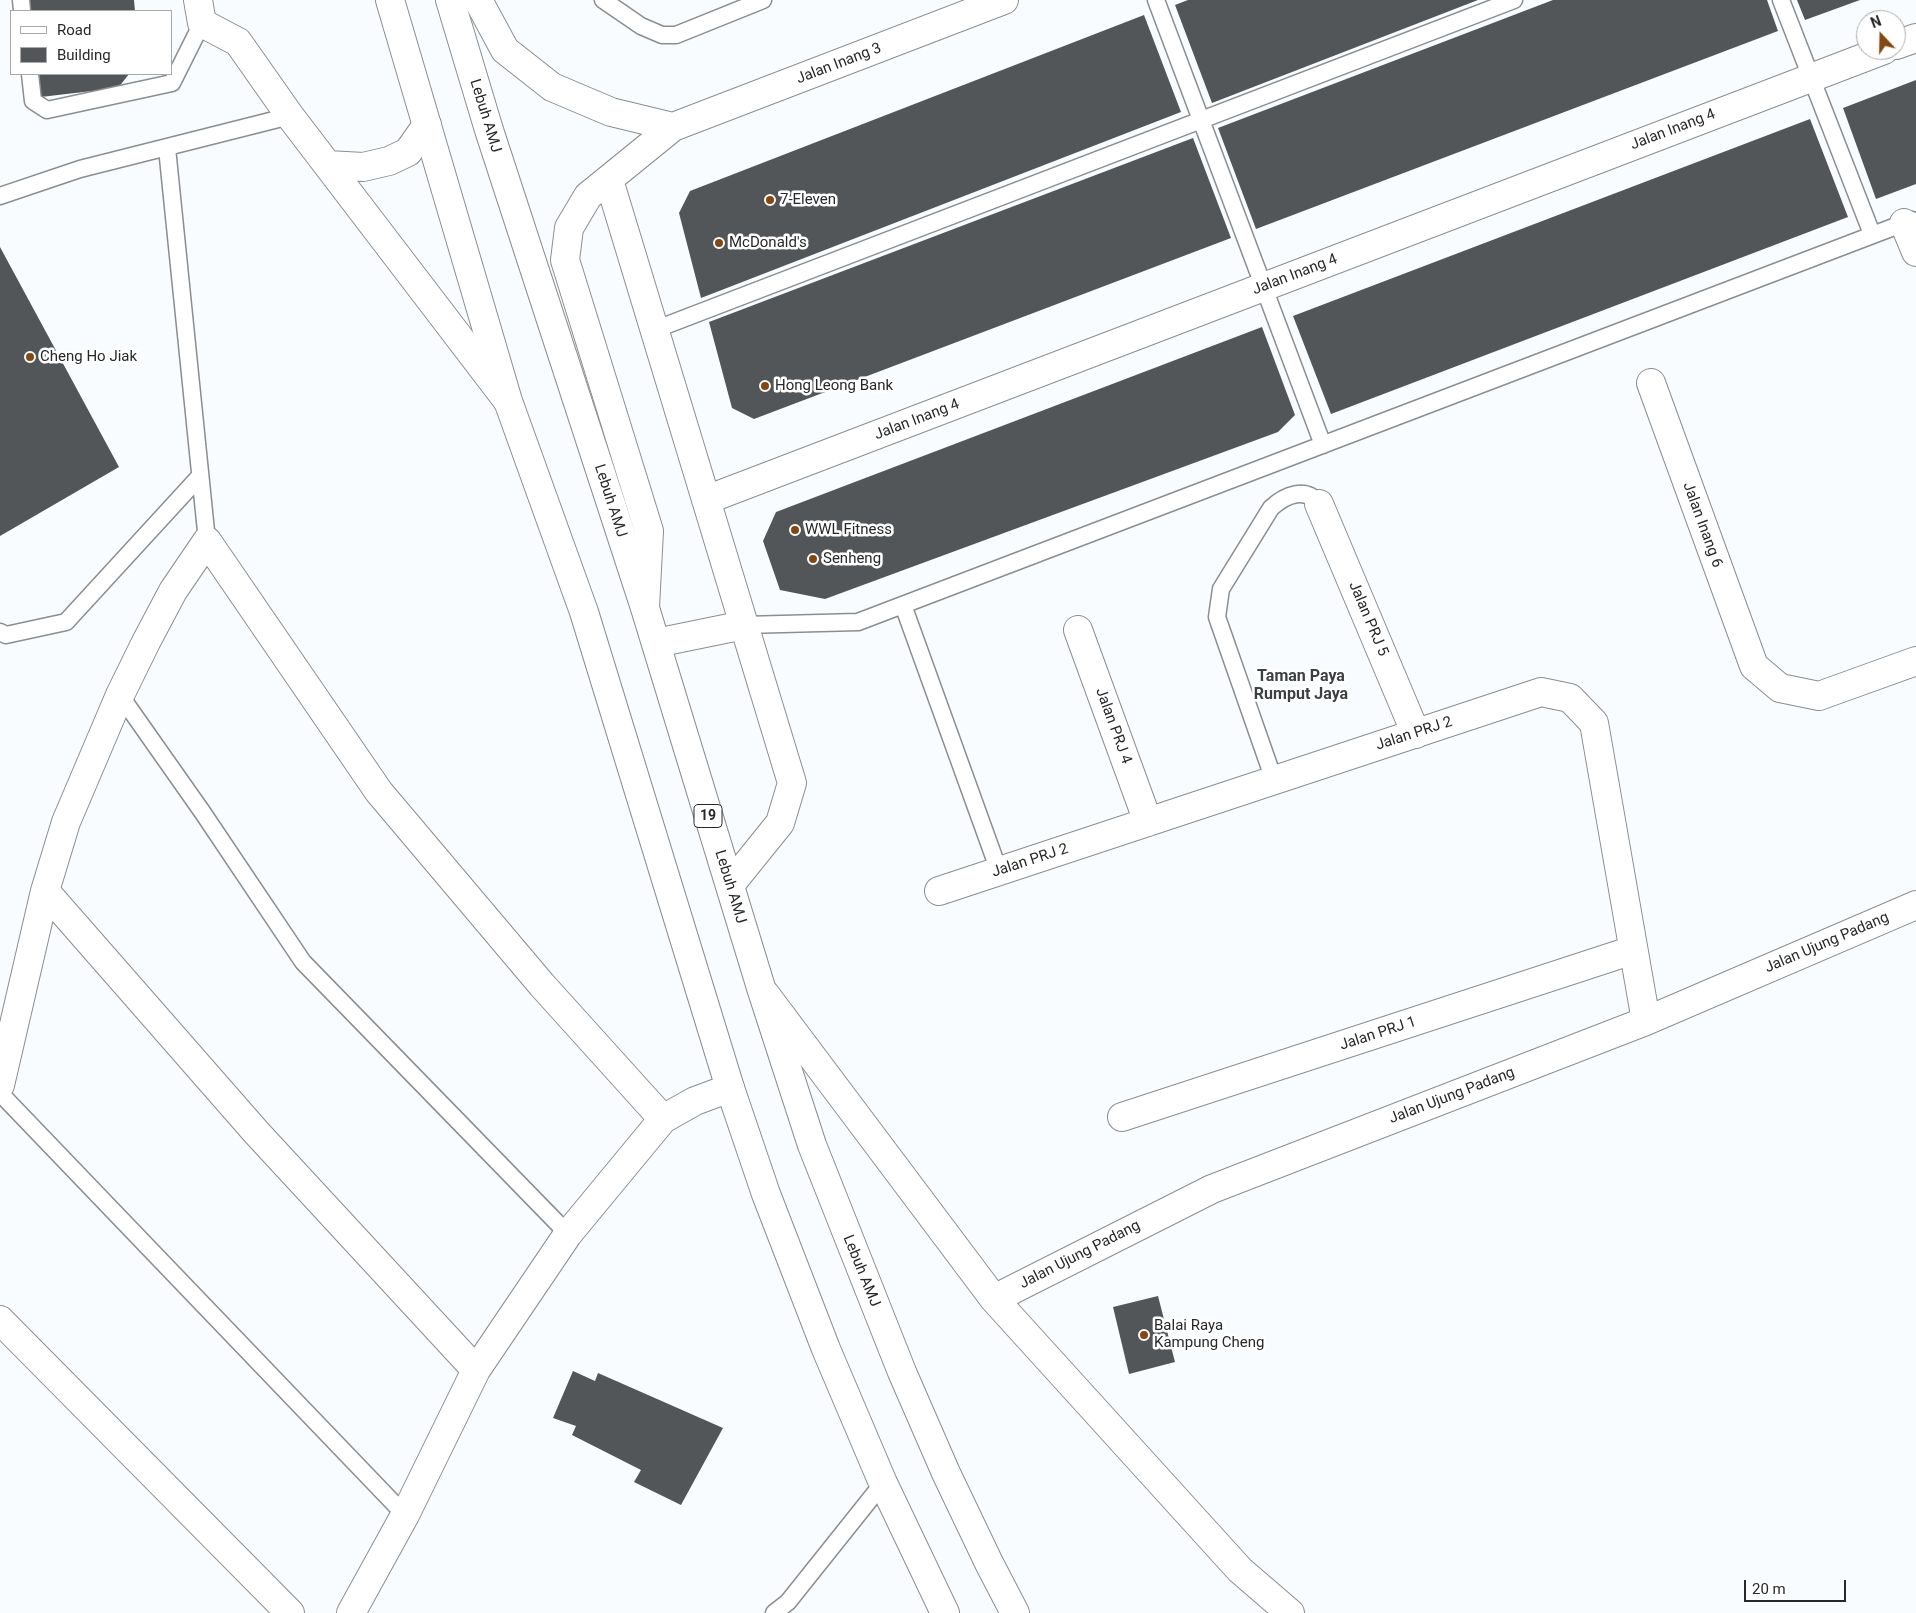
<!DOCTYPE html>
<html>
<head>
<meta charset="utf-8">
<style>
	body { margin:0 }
	#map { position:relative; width:1916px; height:1613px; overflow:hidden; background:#f9fcfe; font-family:Roboto,sans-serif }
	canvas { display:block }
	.legend { position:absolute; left:10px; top:10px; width:162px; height:65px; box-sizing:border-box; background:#fff; border:1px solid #a8a9a9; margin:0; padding:6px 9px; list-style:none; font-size:15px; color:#262829 }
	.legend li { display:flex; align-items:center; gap:10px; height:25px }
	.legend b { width:25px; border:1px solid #a8a9a9 }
	.north { position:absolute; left:1856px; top:10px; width:50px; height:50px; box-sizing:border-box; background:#fff; border:1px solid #a8a9a9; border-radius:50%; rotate:339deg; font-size:14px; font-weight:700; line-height:20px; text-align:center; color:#262829 }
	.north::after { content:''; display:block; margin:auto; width:18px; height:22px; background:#864610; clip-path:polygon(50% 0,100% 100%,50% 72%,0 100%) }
	.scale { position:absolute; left:1744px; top:1580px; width:102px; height:22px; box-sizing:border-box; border:2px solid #262829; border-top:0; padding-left:6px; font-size:15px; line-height:18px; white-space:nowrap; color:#262829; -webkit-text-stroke:4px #fff; paint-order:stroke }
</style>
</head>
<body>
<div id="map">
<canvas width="1916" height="1613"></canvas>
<ul class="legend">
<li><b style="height:6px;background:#fff"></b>Road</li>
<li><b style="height:14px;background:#535659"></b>Building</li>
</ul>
<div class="north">N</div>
<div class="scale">20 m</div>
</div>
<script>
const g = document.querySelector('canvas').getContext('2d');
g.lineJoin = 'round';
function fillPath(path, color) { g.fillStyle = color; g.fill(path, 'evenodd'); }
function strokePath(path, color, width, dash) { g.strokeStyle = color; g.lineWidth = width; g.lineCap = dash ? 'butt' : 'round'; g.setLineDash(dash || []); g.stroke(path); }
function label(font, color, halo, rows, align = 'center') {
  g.font = font + ' Roboto,sans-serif'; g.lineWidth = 5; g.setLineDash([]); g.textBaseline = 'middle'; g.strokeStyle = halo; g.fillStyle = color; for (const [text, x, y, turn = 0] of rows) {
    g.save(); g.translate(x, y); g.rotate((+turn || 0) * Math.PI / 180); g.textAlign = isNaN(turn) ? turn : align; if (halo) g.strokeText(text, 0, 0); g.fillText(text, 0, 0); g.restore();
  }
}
fillPath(new Path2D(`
	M 17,0 L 134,0 L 135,11 L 19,11 Z
	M 1188,0 L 1478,0 L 1212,103 L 1175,5 Z
	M 1553,0 L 1767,0 L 1778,31 L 1256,229 L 1218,128 Z
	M 1797,0 L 1860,0 L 1805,20 Z
	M 1144,15 L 1181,112 L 701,298 L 679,213 L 690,191 Z
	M 28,74 L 129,74 L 118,88 L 32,98 Z
	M 1916,80 L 1916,184 L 1876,199 L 1843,108 Z
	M 1810,119 L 1848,217 L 1331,414 L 1293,316 Z
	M 1193,138 L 1231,238 L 754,419 L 732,408 L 709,322 Z
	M 0,247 L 119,467 L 0,536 Z
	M 1262,327 L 1295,415 L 1278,432 L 825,599 L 780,590 L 763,541 L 776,512 Z
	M 1158,1296 L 1175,1362 L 1129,1374 L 1113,1307 Z
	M 573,1371 L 595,1381 L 598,1373 L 723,1428 L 681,1505 L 634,1482 L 641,1470 L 572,1435 L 576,1426 L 553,1418 Z`), '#535659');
const service = new Path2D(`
	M 21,0 L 22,11
	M 603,0 L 641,26 L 662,35 L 676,35 L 763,0
	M 1156,0 L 1323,445
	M 1781,0 L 1872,234
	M 30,74 L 33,101 L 47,110 L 172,83 L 202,23
	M 167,148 L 207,541
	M 0,196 L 80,169 L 290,116
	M 654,330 L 1514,0
	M 903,605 L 999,871
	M 744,625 L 858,622 L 1912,220
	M 0,632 L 6,635 L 66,622 L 200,476
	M 120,695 L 203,813 L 303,962 L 568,1234
	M 1274,780 L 1217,617 L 1221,589 L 1271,508 C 1285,495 1306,486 1319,504
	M 0,1093 L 405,1515
	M 774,1613 L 788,1602 L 883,1483`);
const minor = new Path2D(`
	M 198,0 L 202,23 L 238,42 L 290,116 L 507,400
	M 478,0 L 505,50 L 552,87 L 611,112 L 673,127
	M 1896,45 L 1916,38
	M 328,165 L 363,167 L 389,161 L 408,152 L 427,125
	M 609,180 L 792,783 L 780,823 L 730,885
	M 1904,223 L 1916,252
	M 1651,383 L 1754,666 L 1780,688 L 1819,696 L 1916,661
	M 706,500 L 1884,50
	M 1319,504 L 1416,734
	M 645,607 L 649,531 L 565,260 L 569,228 L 588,196 L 673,127 L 1004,0
	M 1078,630 L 1148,822
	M 656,643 L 744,625
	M 45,891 L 256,1132 L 476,1370
	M 939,891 L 1541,692 L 1570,698 L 1594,723 L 1646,1021
	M 765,994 L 994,1299 L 1240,1570 L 1290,1613
	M 0,1085 L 45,891 L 66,822 L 120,695 L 146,642 L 173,591 L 207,541 L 379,792 L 542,985 L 663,1119
	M 1122,1117 L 1633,950
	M 994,1299 L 1212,1189 L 1646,1021 L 1916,905
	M 0,1320 L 290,1613
	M 351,1613 L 405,1515 L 476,1370 L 568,1234 L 663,1119 L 695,1101 L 730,1088`);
const trunk = new Path2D(`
	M 390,0 L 508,401 L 584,612 L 730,1088 L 766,1194 L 826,1349 L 883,1483 L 945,1613
	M 450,0 L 489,130 L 645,608 L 762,991 L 812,1145 L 902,1372 L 946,1473 L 989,1563 L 1015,1613`);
strokePath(service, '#8a8e91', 19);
strokePath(minor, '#8a8e91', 30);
strokePath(trunk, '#8a8e91', 30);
strokePath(service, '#fff', 16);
strokePath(minor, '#fff', 28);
strokePath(trunk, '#fff', 28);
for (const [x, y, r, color] of [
	[770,200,5,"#864610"],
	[719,243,5,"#864610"],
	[30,357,5,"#864610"],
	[765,386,5,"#864610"],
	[795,530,5,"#864610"],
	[813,559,5,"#864610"],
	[1144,1335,5,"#864610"]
]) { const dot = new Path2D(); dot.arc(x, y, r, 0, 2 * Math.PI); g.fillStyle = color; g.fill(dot); strokePath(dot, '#fff', 2); }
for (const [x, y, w] of [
	[708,816,28]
]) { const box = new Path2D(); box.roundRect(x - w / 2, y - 11.5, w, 23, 4); g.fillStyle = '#fff'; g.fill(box); strokePath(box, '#262829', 1); }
label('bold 14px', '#262829', null, [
	["19",708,816]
]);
label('15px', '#262829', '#fff', [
	["Jalan Inang 3",839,64,-21],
	["Lebuh AMJ",485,116,73],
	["Jalan Inang 4",1673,130,-21],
	["Jalan Inang 4",1295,275,-21],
	["Jalan Inang 4",917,420,-21],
	["Lebuh AMJ",610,501,72],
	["Jalan Inang 6",1702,525,70],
	["Jalan PRJ 5",1368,619,67],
	["Jalan PRJ 4",1113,726,70],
	["Jalan PRJ 2",1414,734,-18],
	["Jalan PRJ 2",1030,861,-18],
	["Lebuh AMJ",730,887,73],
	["Jalan Ujung Padang",1827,943,-23],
	["Jalan PRJ 1",1378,1034,-18],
	["Jalan Ujung Padang",1452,1096,-21],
	["Jalan Ujung Padang",1080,1255,-27],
	["Lebuh AMJ",861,1271,68]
]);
label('15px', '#262829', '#fff', [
	["7-Eleven",780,200],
	["McDonald's",729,243],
	["Cheng Ho Jiak",40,357],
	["Hong Leong Bank",775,386],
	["WWL Fitness",805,530],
	["Senheng",823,559],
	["Balai Raya",1154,1326],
	["Kampung Cheng",1154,1343]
], 'left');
label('bold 16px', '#3c4042', '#fff', [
	["Taman Paya",1301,677],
	["Rumput Jaya",1301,695]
]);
</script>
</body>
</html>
